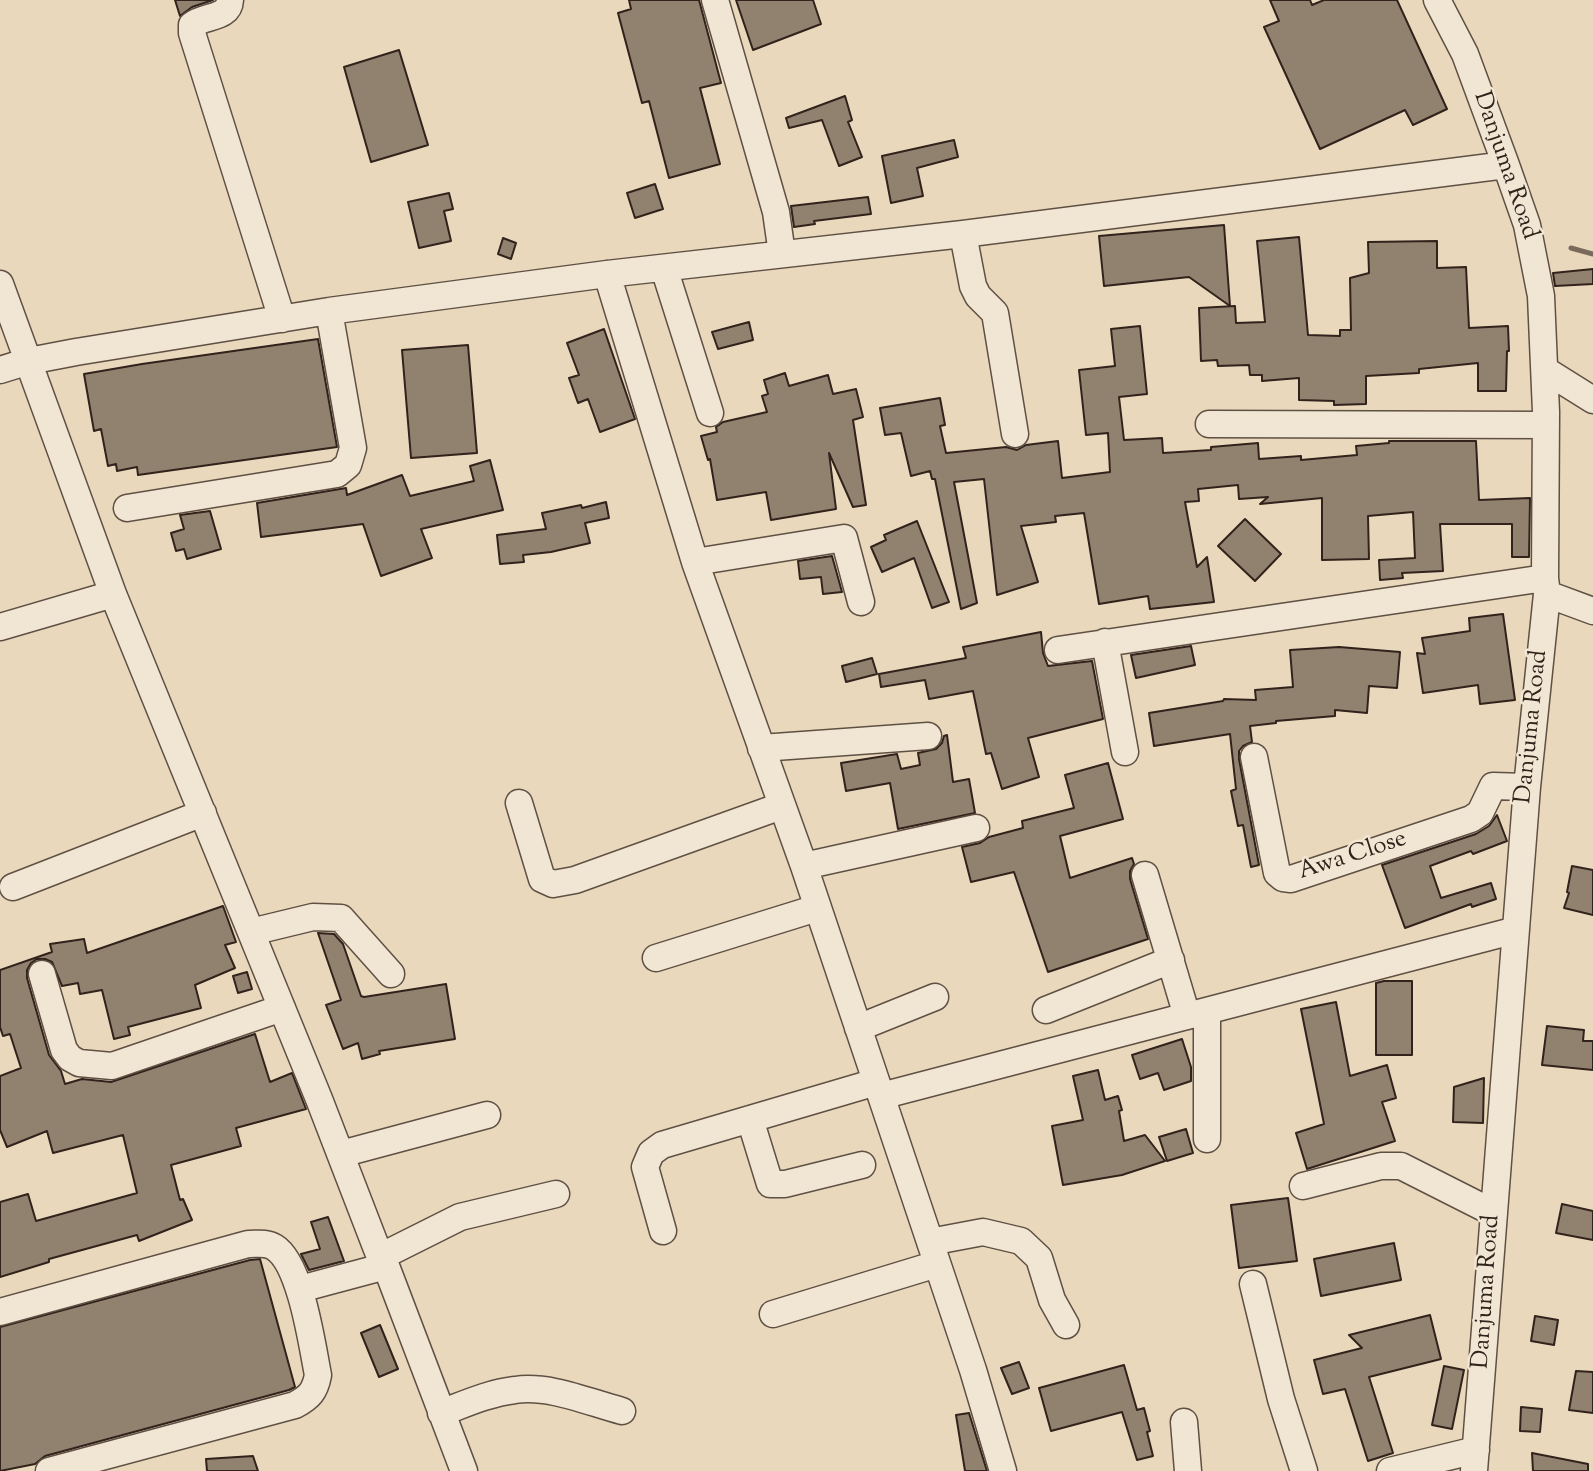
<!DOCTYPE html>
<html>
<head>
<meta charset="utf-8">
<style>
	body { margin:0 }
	canvas { display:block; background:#e9d8bc }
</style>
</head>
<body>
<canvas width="1593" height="1471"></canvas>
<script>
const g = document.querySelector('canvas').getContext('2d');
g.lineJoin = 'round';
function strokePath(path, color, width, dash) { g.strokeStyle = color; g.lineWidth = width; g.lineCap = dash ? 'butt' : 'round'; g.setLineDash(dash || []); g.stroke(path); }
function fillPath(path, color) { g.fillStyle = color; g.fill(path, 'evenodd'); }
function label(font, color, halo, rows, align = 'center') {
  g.font = font + ' "Sorts Mill Goudy",serif'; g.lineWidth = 5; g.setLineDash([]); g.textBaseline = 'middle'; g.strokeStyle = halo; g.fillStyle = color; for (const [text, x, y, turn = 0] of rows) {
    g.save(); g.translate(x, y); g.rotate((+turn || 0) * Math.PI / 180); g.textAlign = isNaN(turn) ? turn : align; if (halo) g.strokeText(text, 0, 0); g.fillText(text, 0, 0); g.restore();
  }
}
strokePath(new Path2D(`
	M 1571,248 L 1593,254`), '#7a6a5c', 5);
const building = new Path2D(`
	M 175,0 L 213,0 L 192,7 L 180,16 Z
	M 629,0 L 699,0 L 721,83 L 700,88 L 720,164 L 669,178 L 649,101 L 642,103 L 618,13 L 631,9 Z
	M 736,0 L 813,0 L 821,24 L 753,50 Z
	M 1270,0 L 1310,0 L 1312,5 L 1324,0 L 1397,0 L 1447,109 L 1413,125 L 1405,110 L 1320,149 L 1264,27 L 1279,21 Z
	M 399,50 L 428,145 L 371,162 L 344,67 Z
	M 845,96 L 852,120 L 848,122 L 862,157 L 839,166 L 822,120 L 789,128 L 786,118 Z
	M 954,140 L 958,157 L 917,168 L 923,196 L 891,203 L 882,156 Z
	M 655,184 L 663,209 L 635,218 L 627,193 Z
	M 449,193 L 453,209 L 444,211 L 451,241 L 419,248 L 408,202 Z
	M 868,197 L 871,214 L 814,221 L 815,224 L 794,227 L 791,206 Z
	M 1224,225 L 1230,306 L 1189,277 L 1104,286 L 1099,236 Z
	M 1299,237 L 1308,335 L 1340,336 L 1340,330 L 1351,330 L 1350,278 L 1369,273 L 1368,242 L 1437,241 L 1437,268 L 1466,267 L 1469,328 L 1508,326 L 1509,351 L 1507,351 L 1506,391 L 1478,391 L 1478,363 L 1419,369 L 1419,373 L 1366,376 L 1366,404 L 1334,405 L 1334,401 L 1299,400 L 1299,378 L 1262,381 L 1262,375 L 1250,375 L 1249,365 L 1218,366 L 1217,360 L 1201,361 L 1199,308 L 1235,306 L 1236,323 L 1265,322 L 1257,241 Z
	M 503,238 L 516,243 L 511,259 L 498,254 Z
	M 1593,269 L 1593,284 L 1555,286 L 1553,273 Z
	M 749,322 L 753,340 L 718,349 L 712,332 Z
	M 1140,326 L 1147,394 L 1119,397 L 1124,440 L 1162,438 L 1163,453 L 1211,450 L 1211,447 L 1258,443 L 1259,459 L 1301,456 L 1301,460 L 1357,455 L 1356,446 L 1389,443 L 1389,441 L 1476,441 L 1479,500 L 1530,498 L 1529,557 L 1512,557 L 1512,524 L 1440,524 L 1443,571 L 1402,573 L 1403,578 L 1380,580 L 1379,560 L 1415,558 L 1413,512 L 1368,516 L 1369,559 L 1322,560 L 1322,498 L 1260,504 L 1268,497 L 1239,499 L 1238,485 L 1198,489 L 1199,501 L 1185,502 L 1197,567 L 1207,557 L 1214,602 L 1150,609 L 1148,596 L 1099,604 L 1084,513 L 1055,516 L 1056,522 L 1021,526 L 1038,582 L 997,595 L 984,479 L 954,482 L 977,603 L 961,609 L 935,479 L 932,479 L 930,471 L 911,476 L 901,433 L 885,435 L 880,408 L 940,398 L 945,425 L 940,426 L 946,453 L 1006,447 L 1017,450 L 1026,445 L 1058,441 L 1062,478 L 1110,472 L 1108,433 L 1086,435 L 1079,370 L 1115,366 L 1111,329 Z
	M 604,329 L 635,419 L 600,432 L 588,399 L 578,403 L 569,378 L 579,375 L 567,343 Z
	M 318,339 L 337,447 L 138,475 L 137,467 L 117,471 L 116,464 L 108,466 L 101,429 L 94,431 L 84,374 L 142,364 Z
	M 468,345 L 477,453 L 411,458 L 402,350 Z
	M 785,373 L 789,386 L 828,375 L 833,394 L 856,389 L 863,417 L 853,420 L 866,505 L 853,507 L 829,453 L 836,509 L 771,520 L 766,492 L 717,500 L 710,459 L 708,460 L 701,436 L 717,432 L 716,427 L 723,422 L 767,412 L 762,396 L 768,394 L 764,380 Z
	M 490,460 L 503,510 L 421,529 L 432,558 L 381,576 L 363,524 L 261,537 L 257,503 L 346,488 L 347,495 L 402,475 L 410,496 L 474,481 L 470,466 Z
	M 606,502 L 609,518 L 585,523 L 590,543 L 551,552 L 523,555 L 524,562 L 500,564 L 497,535 L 546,529 L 542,513 L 581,505 L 582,508 Z
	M 210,511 L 221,549 L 187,559 L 184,549 L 176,551 L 171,533 L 184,529 L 180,515 Z
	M 1245,519 L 1281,554 L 1255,581 L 1218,546 Z
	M 917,521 L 949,602 L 932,608 L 914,558 L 882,572 L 871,547 L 886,540 L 884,535 Z
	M 832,556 L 842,592 L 823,594 L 821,577 L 800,579 L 798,561 Z
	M 1503,614 L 1515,700 L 1480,704 L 1478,685 L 1423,693 L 1417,653 L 1425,654 L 1422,638 L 1470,631 L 1469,618 Z
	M 1041,632 L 1043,653 L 1048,666 L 1092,661 L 1103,719 L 1028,738 L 1039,777 L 1002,789 L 991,753 L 986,754 L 973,691 L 929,699 L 925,680 L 881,687 L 879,674 L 966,658 L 963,647 Z
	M 1191,646 L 1195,665 L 1136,678 L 1131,655 Z
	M 1339,647 L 1400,652 L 1397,688 L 1369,686 L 1367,713 L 1335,710 L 1335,716 L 1276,721 L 1276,723 L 1250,726 L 1252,742 L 1243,746 L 1239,751 L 1239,759 L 1259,865 L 1251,867 L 1243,825 L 1238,826 L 1231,791 L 1236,789 L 1230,734 L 1154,746 L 1149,713 L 1223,701 L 1224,699 L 1256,700 L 1255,690 L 1293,687 L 1290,650 Z
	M 872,658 L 877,674 L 846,682 L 842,666 Z
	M 947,735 L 953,782 L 969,779 L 975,813 L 898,829 L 890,783 L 846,791 L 841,763 L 897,754 L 901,769 L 920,765 L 918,753 L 936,749 L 942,743 L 944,736 Z
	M 1108,763 L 1123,819 L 1060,836 L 1070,878 L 1132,858 L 1134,864 L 1130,871 L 1130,879 L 1148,939 L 1048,972 L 1014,872 L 971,882 L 962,847 L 980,843 L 989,837 L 1023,828 L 1022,821 L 1074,808 L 1065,775 Z
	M 1497,815 L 1507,841 L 1473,854 L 1471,851 L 1430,866 L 1441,898 L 1491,883 L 1496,899 L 1472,907 L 1471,904 L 1405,928 L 1382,865 L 1476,834 L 1489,826 Z
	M 1572,866 L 1593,870 L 1593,915 L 1564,908 L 1569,893 L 1567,892 Z
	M 223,906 L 236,942 L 225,945 L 235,968 L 195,985 L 201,1008 L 128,1027 L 130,1035 L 114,1039 L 102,990 L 80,994 L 78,983 L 62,986 L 52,962 L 45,959 L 37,959 L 31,963 L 27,970 L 27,978 L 49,1055 L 61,1071 L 65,1084 L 82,1079 L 111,1082 L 255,1034 L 270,1082 L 292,1073 L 306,1109 L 236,1128 L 241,1146 L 171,1165 L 180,1200 L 183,1199 L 192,1220 L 139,1241 L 137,1235 L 49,1259 L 49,1262 L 0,1277 L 0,1202 L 28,1194 L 36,1221 L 137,1193 L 123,1135 L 53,1153 L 47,1131 L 7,1147 L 0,1130 L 0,1076 L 21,1068 L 10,1034 L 3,1036 L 0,1027 L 0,970 L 52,952 L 50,944 L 84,939 L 87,953 Z
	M 318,933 L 334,934 L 343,944 L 361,996 L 364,997 L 446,984 L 455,1039 L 379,1051 L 380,1054 L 362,1059 L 358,1043 L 343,1049 L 326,1005 L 341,1000 Z
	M 247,972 L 252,989 L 238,993 L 233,976 Z
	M 1384,981 L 1412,981 L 1412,1055 L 1376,1055 L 1376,983 Z
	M 1336,1002 L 1350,1076 L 1387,1065 L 1396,1098 L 1382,1102 L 1395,1141 L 1307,1169 L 1296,1133 L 1324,1124 L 1301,1009 Z
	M 1547,1026 L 1584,1030 L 1583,1041 L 1593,1041 L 1593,1070 L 1542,1065 Z
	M 1182,1039 L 1191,1067 L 1191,1081 L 1164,1090 L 1158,1073 L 1140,1079 L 1132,1055 Z
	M 1098,1070 L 1105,1100 L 1118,1096 L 1122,1110 L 1119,1111 L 1124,1141 L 1145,1135 L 1165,1161 L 1122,1175 L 1063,1185 L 1052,1126 L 1083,1120 L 1073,1076 Z
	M 1484,1078 L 1483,1123 L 1453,1122 L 1454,1087 Z
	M 1186,1129 L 1193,1153 L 1167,1161 L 1159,1137 Z
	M 1288,1198 L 1297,1261 L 1239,1268 L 1231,1205 Z
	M 1562,1204 L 1593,1211 L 1593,1240 L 1556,1233 Z
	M 328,1217 L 344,1261 L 309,1270 L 301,1254 L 320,1249 L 311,1222 Z
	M 1394,1243 L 1401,1280 L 1321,1296 L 1314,1259 Z
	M 260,1259 L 295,1387 L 289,1390 L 45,1456 L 35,1464 L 0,1471 L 0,1327 L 250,1260 Z
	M 1430,1315 L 1441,1359 L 1369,1377 L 1393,1453 L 1368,1461 L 1345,1389 L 1323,1394 L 1314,1360 L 1362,1348 L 1349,1335 Z
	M 1535,1316 L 1558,1320 L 1554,1345 L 1531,1341 Z
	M 380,1325 L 398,1369 L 379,1377 L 361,1333 Z
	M 1019,1362 L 1029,1388 L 1012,1394 L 1001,1368 Z
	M 1124,1365 L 1137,1410 L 1144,1408 L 1150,1431 L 1147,1432 L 1153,1456 L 1137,1460 L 1122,1412 L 1051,1431 L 1039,1388 Z
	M 1444,1366 L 1464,1370 L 1452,1429 L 1432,1425 Z
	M 1576,1371 L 1593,1372 L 1593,1413 L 1569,1410 Z
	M 1521,1407 L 1542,1409 L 1540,1432 L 1520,1431 Z
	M 969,1413 L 987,1471 L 965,1471 L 956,1415 Z
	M 1532,1453 L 1588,1464 L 1588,1471 L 1533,1471 Z
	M 253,1456 L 258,1471 L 207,1471 L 206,1459 Z`);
fillPath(building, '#91816f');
strokePath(building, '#31231c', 2);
const minor = new Path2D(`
	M 230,0 C 229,19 205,15 192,25 L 192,33 L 282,319
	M 715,0 L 776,212 L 782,254
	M 1437,0 L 1465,54 L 1506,165 L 1527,225 L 1541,296 L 1546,412 L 1545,578 L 1547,594 L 1527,787 L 1474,1471
	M 963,234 L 973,286 L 978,296 L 995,313 L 1015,434
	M 664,268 L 710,413
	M 607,274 L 695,562 L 804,866 L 973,1370 L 1003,1471
	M 0,284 L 113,594 L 319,1099 L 380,1257 L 386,1266 L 464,1471
	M 0,370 L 29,361 L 76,352 L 329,311 L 607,274 L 963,234 L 1506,165
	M 1545,370 L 1593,400
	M 1209,424 L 1546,425
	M 127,508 L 337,474 L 348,465 L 353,448 L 329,311
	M 695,562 L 844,538 L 861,602
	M 1547,594 L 1593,611
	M 0,627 L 113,594
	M 1105,642 L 1125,752
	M 1058,650 L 1545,578
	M 761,748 L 928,736
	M 1254,757 L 1277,873 L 1283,878 L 1291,879 L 1471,819 L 1480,813 L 1493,786 L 1527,787
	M 519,803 L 542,879 L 553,884 L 575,880 L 781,806
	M 804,866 L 976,828
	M 1145,875 L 1187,1016
	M 13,887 L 203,813
	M 251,932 L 313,917 L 341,918 L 391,974
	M 656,958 L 817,908
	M 42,974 L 64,1050 L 70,1058 L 79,1063 L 112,1066 L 282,1008
	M 1046,1010 L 1171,960
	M 1207,1011 L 1207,1139
	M 858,1028 L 935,997
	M 881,1096 L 1516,930
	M 750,1119 L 770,1184 L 785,1184 L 862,1165
	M 341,1154 L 487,1115
	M 1303,1186 L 1381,1166 L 1401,1166 L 1494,1213
	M 663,1231 L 645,1167 L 651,1153 L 662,1145 L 876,1082
	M 930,1242 L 983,1232 L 1021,1241 L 1039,1258 L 1052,1300 L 1066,1325
	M 380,1257 L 460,1217 L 556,1194
	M 1253,1284 L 1281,1399 L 1304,1471
	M 300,1289 L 386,1266
	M 0,1312 L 248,1244 C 257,1244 266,1242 274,1247 C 301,1263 312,1345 318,1375 C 315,1391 310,1397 295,1405 L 49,1471
	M 773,1314 L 937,1264
	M 441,1413 C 465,1404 489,1393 515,1390 C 550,1385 588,1402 622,1411
	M 1184,1422 L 1188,1471
	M 1390,1471 L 1476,1450`);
strokePath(minor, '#5f5044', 29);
strokePath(minor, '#f1e6d3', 26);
label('24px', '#31231c', '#f1e6d3', [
	["Danjuma Road",1504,166,71],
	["Danjuma Road",1533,727,-84],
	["Awa Close",1353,857,-18],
	["Danjuma Road",1488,1292,-86]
]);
</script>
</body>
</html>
